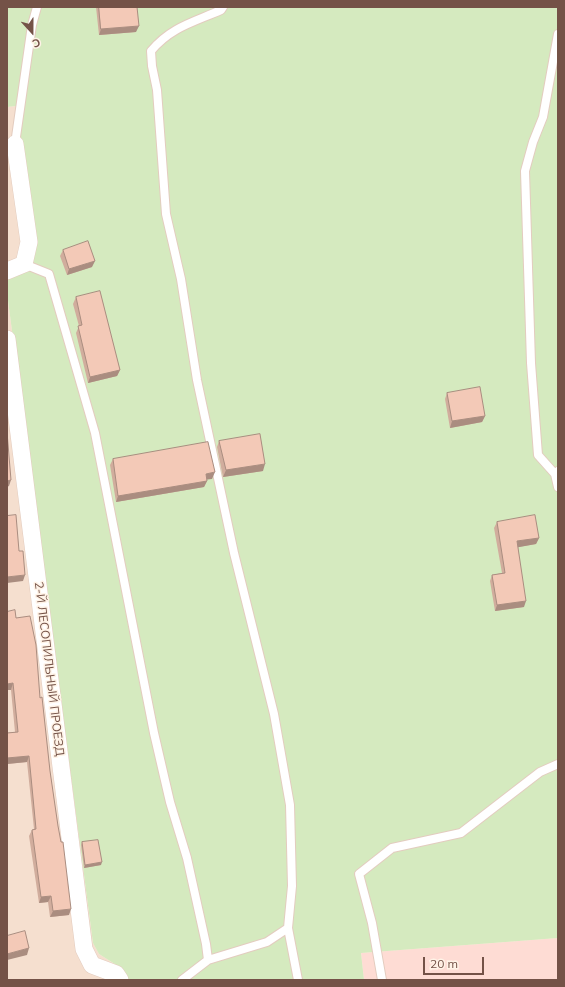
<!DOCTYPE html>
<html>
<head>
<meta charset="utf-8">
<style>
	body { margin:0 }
	#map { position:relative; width:565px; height:987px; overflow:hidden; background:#fdefe1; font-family:Mulish,sans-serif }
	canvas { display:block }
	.frame { position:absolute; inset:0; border:8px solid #745247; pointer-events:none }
	.north { position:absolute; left:12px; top:12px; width:40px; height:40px; -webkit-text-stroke:3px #fff3e7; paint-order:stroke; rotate:159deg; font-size:11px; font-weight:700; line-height:16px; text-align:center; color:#745247 }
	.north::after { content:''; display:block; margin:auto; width:14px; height:18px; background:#745247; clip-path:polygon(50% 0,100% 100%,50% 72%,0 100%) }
	.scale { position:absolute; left:423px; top:957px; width:61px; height:18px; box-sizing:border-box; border:2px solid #745247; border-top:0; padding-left:5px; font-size:12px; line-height:14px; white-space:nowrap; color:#745247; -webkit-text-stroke:3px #fff3e7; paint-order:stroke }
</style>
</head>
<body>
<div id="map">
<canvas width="565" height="987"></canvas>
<div class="frame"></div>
<div class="north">С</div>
<div class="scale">20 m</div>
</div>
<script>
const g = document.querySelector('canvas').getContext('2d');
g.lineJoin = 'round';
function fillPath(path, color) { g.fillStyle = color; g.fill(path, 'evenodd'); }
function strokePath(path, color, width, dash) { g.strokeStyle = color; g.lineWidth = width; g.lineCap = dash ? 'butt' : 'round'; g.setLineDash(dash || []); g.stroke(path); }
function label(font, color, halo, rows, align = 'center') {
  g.font = font + ' Mulish,sans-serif'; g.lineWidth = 3; g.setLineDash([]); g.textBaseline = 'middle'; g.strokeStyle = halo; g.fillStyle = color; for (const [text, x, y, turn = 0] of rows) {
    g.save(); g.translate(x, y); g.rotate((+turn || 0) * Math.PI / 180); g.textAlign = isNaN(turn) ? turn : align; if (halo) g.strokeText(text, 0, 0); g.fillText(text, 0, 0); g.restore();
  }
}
fillPath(new Path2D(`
	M 16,106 L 35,249 L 7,278 L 7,107 Z
	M 7,293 L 93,943 L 99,954 L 121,968 L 128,980 L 7,980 Z`), '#f5dfcf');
fillPath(new Path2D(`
	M 558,938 L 558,980 L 364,980 L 361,953 Z`), '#fedcd4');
fillPath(new Path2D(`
	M 7,7 L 558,7 L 558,938 L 361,953 L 364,980 L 128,980 L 121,968 L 99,954 L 93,943 L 7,293 L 7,278 L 27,271 L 21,145 L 16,106 L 7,107 Z`), '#d5eabf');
const lane = new Path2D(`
	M 15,144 L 32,25 L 37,7
	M 24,264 L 49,274 L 95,433 L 154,733 L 170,802 L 187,858 L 206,944 L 208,960
	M 558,471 L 555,474 L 558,487
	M 555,474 L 538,455 L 531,363 L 525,171 L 533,142 L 543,117 L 558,34
	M 288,928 L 298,980
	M 182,980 L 208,960 L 267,942 L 288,928 L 292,886 L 290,805 L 274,714 L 234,553 L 197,380 L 181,279 L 166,214 L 157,90 L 152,66 L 151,51 C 171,27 194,22 221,10 L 223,7
	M 382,980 L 372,923 L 359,874 L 392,848 L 461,833 L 540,772 L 558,764`);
const street = new Path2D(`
	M 7,271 L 24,264 L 29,242 L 15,144
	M 7,339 L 84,949 L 92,965 L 116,974 L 120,980`);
strokePath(lane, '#e3ccbf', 10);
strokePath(street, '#e3ccbf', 18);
strokePath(lane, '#fff', 8);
strokePath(street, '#fff', 17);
fillPath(new Path2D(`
	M 96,7 L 137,7 L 136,32 L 99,35 Z
	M 63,250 L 92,267 L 67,275 L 60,256 Z
	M 76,297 L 120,370 L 117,376 L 88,383 L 76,333 L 79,326 L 73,304 Z
	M 447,393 L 485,416 L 482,422 L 450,428 L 445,399 Z
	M 219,441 L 263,471 L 223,477 L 217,447 Z
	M 113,459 L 212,479 L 206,479 L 207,481 L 204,487 L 116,502 L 110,465 Z
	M 497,522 L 539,538 L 536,544 L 518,547 L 524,607 L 495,611 L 490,581 L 492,575 L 502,573 L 494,528 Z
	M 16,618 L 40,698 L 50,771 L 69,915 L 50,917 L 48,902 L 39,903 L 29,836 L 32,830 L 34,829 L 27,762 L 7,764 L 7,733 L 15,732 L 11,690 Z
	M 82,842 L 101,865 L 84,868 L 81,845 Z`), '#d1ad9d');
fillPath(new Path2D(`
	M 139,26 L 136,32 L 99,35 L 101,29 Z
	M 95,261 L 92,267 L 67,275 L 69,269 Z
	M 120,370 L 117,376 L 88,383 L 90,377 Z
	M 485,416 L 482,422 L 450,428 L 452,421 Z
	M 265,464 L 263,471 L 223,477 L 226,470 Z
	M 215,472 L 212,479 L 203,480 L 206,474 Z
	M 11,480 L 9,486 L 7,487 L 7,481 Z
	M 207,481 L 204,487 L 116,502 L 118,496 Z
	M 539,538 L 536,544 L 514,548 L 517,541 Z
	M 25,575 L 23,581 L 7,583 L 7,577 Z
	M 526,601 L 524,607 L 495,611 L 497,605 Z
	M 13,683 L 11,690 L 7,690 L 7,684 Z
	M 29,756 L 27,762 L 7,764 L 7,758 Z
	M 102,862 L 101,865 L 84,868 L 85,865 Z
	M 51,896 L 48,902 L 39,903 L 41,897 Z
	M 71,909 L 69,915 L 50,917 L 53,911 Z
	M 29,948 L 27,955 L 7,960 L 7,954 Z`), '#aa8d80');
const building = new Path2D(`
	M 99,7 L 137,7 L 139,26 L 101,29 Z
	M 88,241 L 95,261 L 69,269 L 63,250 Z
	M 100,291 L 120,370 L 90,377 L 78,326 L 82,325 L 76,297 Z
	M 480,387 L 485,416 L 452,421 L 447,393 Z
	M 7,432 L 11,480 L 7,481 Z
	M 260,434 L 265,464 L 226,470 L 219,441 Z
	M 208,442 L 215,472 L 206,474 L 207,481 L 118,496 L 113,459 Z
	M 16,515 L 19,551 L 23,551 L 25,575 L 7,577 L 7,516 Z
	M 535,515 L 539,538 L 517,541 L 526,601 L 497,605 L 492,575 L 505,573 L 497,522 Z
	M 15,610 L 16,618 L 30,616 L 36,645 L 40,698 L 42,697 L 50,771 L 58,826 L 61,842 L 63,842 L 71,909 L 53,911 L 51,896 L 41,897 L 32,830 L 36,829 L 29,756 L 7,758 L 7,733 L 18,732 L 13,683 L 7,684 L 7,612 Z
	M 98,840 L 102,862 L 85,865 L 82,842 Z
	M 25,931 L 29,948 L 7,954 L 7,936 Z`);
fillPath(building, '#f3c9b7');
strokePath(building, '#aa8d80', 1);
label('12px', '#745247', '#fff3e7', [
	["2-Й ЛЕСОПИЛЬНЫЙ ПРОЕЗД",49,669,83]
]);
</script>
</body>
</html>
